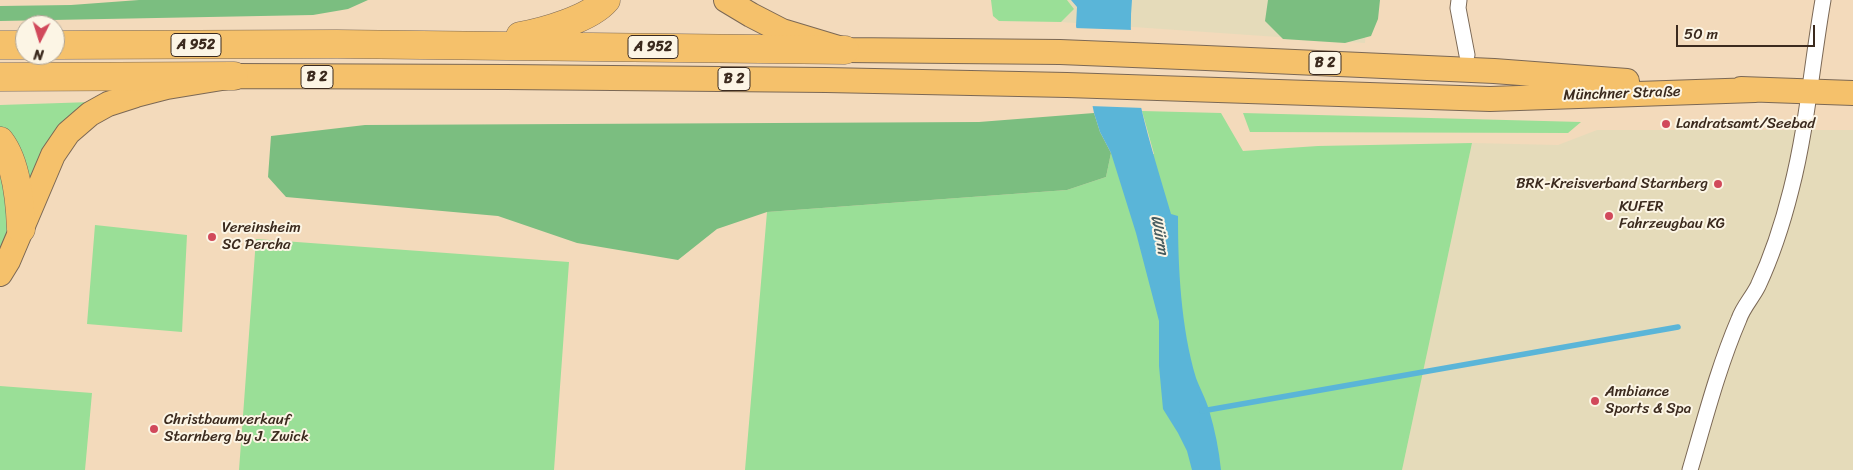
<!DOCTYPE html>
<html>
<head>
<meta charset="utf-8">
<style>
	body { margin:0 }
	#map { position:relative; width:1853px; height:470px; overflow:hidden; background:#f3dabb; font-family:Sriracha,sans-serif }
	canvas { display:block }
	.north { position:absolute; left:15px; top:15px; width:50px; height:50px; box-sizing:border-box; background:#fcf5e5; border:1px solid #afa495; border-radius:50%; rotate:185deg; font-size:14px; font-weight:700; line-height:20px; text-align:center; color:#3b2a1e }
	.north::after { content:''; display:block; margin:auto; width:18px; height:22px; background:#d1495b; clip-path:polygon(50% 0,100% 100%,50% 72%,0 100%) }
	.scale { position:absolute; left:1676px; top:25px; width:139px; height:22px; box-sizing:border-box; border:2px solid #3b2a1e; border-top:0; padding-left:6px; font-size:15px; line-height:18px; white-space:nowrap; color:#3b2a1e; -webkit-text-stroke:4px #fcf5e5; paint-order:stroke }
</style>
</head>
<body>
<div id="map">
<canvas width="1853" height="470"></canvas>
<div class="north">N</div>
<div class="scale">50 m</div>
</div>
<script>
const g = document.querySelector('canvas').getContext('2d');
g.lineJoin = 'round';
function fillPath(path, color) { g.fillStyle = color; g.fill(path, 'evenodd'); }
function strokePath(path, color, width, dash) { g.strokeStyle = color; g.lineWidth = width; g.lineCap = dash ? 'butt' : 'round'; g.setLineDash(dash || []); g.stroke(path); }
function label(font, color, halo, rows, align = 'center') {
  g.font = font + ' Sriracha,sans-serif'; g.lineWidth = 4; g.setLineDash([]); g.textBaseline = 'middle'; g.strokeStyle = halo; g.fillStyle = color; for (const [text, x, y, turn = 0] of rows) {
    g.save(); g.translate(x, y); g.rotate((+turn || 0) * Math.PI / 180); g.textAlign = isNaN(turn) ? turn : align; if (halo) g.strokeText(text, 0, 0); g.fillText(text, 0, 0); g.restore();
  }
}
fillPath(new Path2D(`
	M 1067,0 L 1367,0 L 1365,43 L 1061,22 L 1074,9 Z
	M 1597,130 L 1853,130 L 1853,470 L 1402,470 L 1472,143 L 1558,145 Z`), '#e5dbba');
fillPath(new Path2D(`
	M 991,0 L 1067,0 L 1074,9 L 1061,22 L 999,21 L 993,16 Z
	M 92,102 L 54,134 L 38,159 L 27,195 L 0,127 L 0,105 Z
	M 1142,111 L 1221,113 L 1243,151 L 1318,146 L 1472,143 L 1402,470 L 745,470 L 767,212 L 1067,190 L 1106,177 L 1111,153 L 1154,154 Z
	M 1243,113 L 1581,122 L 1568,133 L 1250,132 Z
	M 0,163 L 12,211 L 3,246 L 0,250 Z
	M 95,225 L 187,235 L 182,332 L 87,324 Z
	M 256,239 L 569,262 L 554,470 L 239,470 Z
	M 0,386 L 92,393 L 85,470 L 0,470 Z`), '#9adf97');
fillPath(new Path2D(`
	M 139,0 L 368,0 L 348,9 L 313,15 L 0,21 L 0,6 L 71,5 Z
	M 1268,0 L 1380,0 L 1378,19 L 1371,36 L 1345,43 L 1283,39 L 1265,21 Z
	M 1094,113 L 1100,132 L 1111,153 L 1106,177 L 1067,190 L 767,212 L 717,229 L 678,260 L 577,243 L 498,216 L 286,197 L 268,177 L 271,136 L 365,125 L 979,122 Z`), '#7bbe80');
fillPath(new Path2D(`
	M 1071,0 L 1132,0 C 1125,73 1151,144 1171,214 L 1178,216 C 1178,269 1181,327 1196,378 C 1200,389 1206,399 1209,410 C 1215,430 1219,450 1221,470 L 1192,470 L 1187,451 L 1178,433 L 1163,409 L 1159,366 L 1159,321 L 1136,233 L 1111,153 L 1100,132 L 1094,113 L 1076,26 L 1077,7 Z`), '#5ab5d8');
fillPath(new Path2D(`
	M 1074,28 L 1133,30 L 1134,59 L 1144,108 L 1090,106 Z`), '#f3dabb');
strokePath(new Path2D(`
	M 1202,411 L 1678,327`), '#5ab5d8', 5.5);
const street = new Path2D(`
	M 1459,0 L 1458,8 L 1467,55
	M 1690,470 C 1705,419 1718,368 1739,319 C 1743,307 1752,298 1758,286 C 1772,256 1783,222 1791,190 C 1807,128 1812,63 1823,0`);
const primary = new Path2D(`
	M 726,0 L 751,15 L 782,31 L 845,50 L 1060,52 L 1206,58 L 1494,71 L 1627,81
	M 1741,89 L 1853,93
	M 0,274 L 8,261 L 53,155 L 68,133 L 90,114 L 108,104 L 136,95 L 167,87 L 234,76 L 506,77 L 826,80 L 1067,85 L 1490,99 L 1755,90`);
const highway = new Path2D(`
	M 520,36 C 543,32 590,19 606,0
	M 0,45 L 25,45
	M 55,45 L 337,44 L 845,50
	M 0,77 L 234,76
	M 0,141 C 17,163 20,202 21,229`);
strokePath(street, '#7b6855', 17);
strokePath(primary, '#7b6855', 26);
strokePath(highway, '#7b6855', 29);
strokePath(street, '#fff', 15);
strokePath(primary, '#f5c16b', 24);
strokePath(highway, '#f5c16b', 28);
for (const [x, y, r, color] of [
	[1666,124,5,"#d1495b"],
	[1718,184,5,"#d1495b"],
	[1609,216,5,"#d1495b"],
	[212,237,5,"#d1495b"],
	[1595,401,5,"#d1495b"],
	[154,429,5,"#d1495b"]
]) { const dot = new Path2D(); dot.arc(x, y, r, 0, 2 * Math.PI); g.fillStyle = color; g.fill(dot); strokePath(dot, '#fcf5e5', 2); }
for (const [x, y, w] of [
	[196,45,50],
	[653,47,50],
	[1325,63,32],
	[317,77,32],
	[734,79,32]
]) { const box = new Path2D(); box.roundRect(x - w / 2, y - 11.5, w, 23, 4); g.fillStyle = '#fcf5e5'; g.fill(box); strokePath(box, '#3b2a1e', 1); }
label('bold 14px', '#3b2a1e', null, [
	["A 952",196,45],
	["A 952",653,47],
	["B 2",1325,63],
	["B 2",317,77],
	["B 2",734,79]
]);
label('15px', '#3b2a1e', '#fcf5e5', [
	["Münchner Straße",1622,94,-2]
]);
label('15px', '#3b2a1e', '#fcf5e5', [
	["Landratsamt/Seebad",1676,124],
	["BRK-Kreisverband Starnberg",1708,184,"right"],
	["KUFER",1619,207],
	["Fahrzeugbau KG",1619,224],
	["Vereinsheim",222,228],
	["SC Percha",222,245],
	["Ambiance",1605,392],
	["Sports & Spa",1605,409],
	["Christbaumverkauf",164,420],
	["Starnberg by J. Zwick",164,437]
], 'left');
label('italic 16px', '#465b5f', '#fcf5e5', [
	["Würm",1159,235,79]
]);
</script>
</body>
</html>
